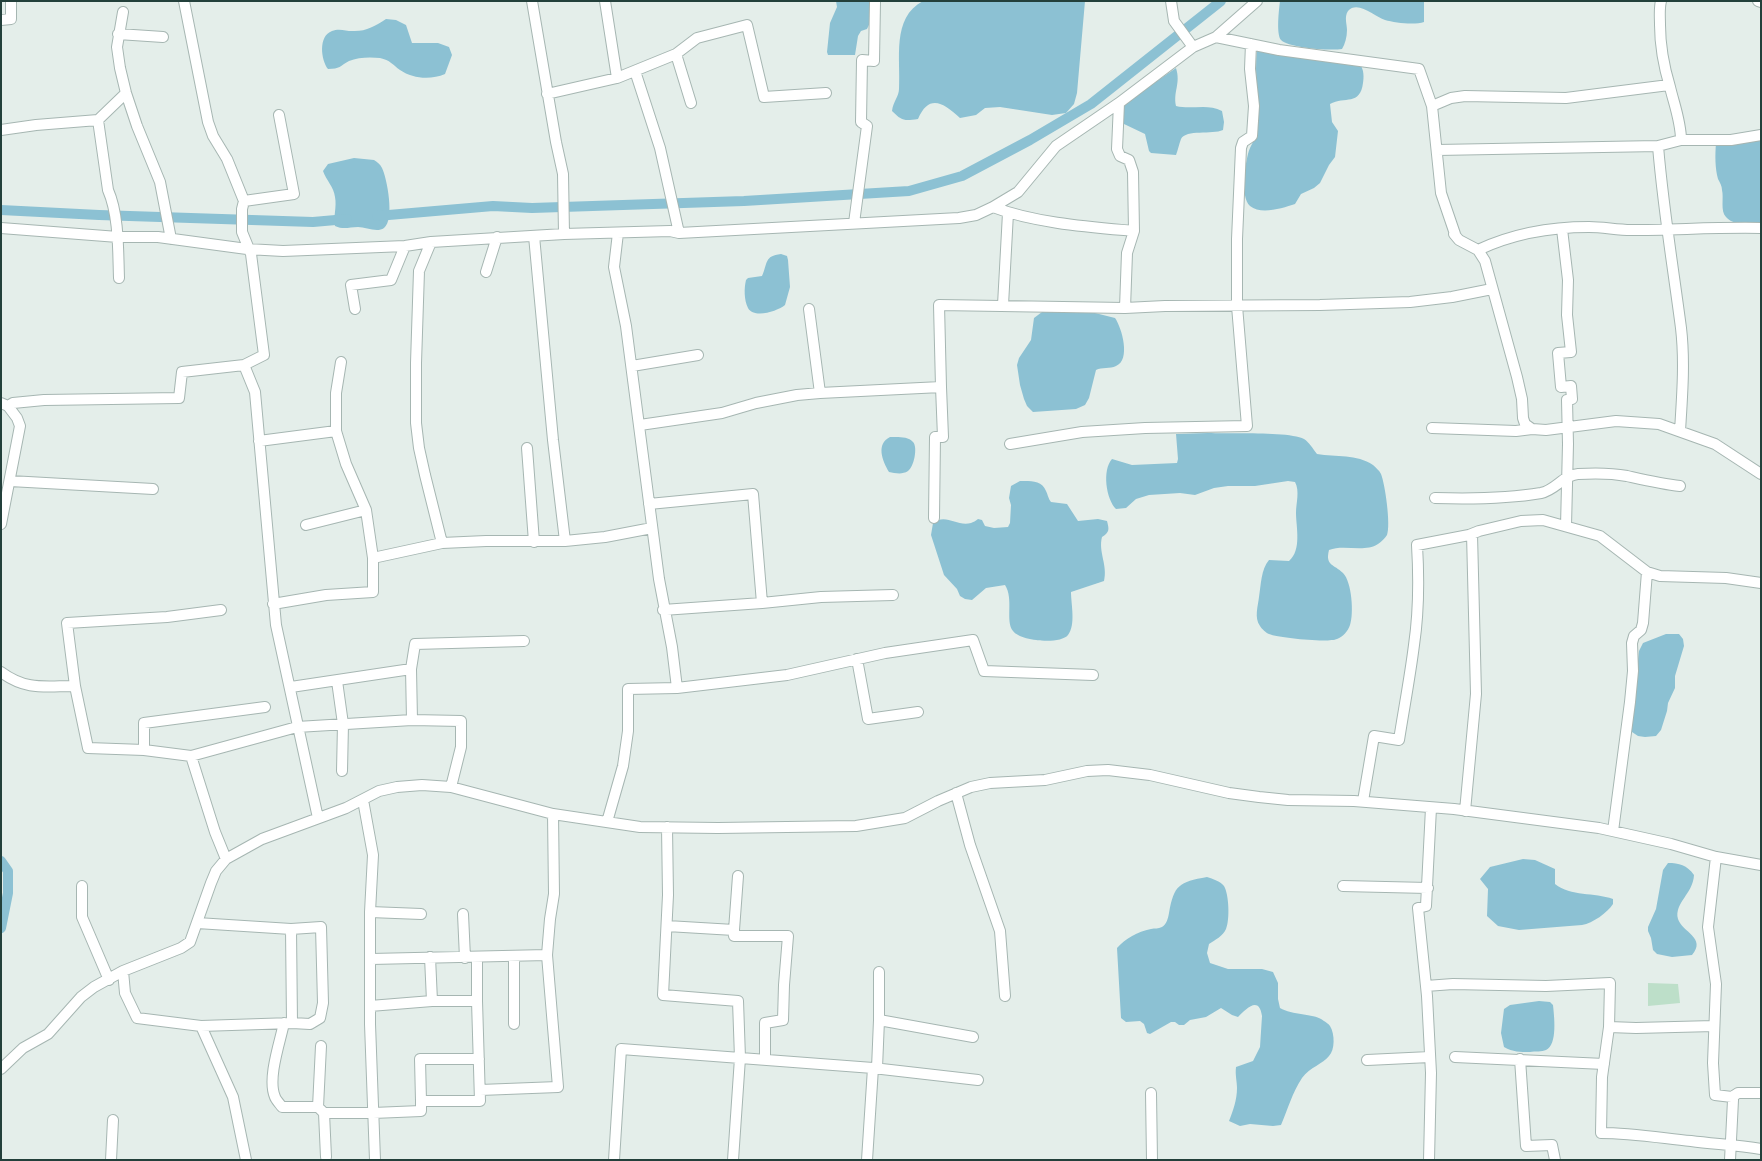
<!DOCTYPE html>
<html>
<head>
<meta charset="utf-8">
<style>
	body { margin:0 }
	#map { position:relative; width:1762px; height:1161px; overflow:hidden; background:#e4eeea; font-family:Barlow,sans-serif }
	canvas { display:block }
	.frame { position:absolute; inset:0; border:2px solid #23403b; pointer-events:none }
</style>
</head>
<body>
<div id="map">
<canvas width="1762" height="1161"></canvas>
<div class="frame"></div>
</div>
<script>
const g = document.querySelector('canvas').getContext('2d');
g.lineJoin = 'round';
function fillPath(path, color) { g.fillStyle = color; g.fill(path, 'evenodd'); }
function strokePath(path, color, width, dash) { g.strokeStyle = color; g.lineWidth = width; g.lineCap = dash ? 'butt' : 'round'; g.setLineDash(dash || []); g.stroke(path); }
fillPath(new Path2D(`
	M 1648,983 L 1678,984 L 1680,1003 L 1648,1006 Z`), '#bddfc9');
fillPath(new Path2D(`
	M 836,1 L 869,1 C 873,10 872,21 867,29 L 861,31 L 858,36 L 855,55 L 828,55 L 827,52 L 830,23 L 837,7 Z
	M 923,1 L 1085,1 L 1077,93 L 1074,104 L 1066,113 L 1052,115 L 1000,107 L 985,108 L 976,115 L 960,118 C 944,103 929,93 918,119 C 904,121 902,121 892,111 C 893,102 899,96 899,89 C 901,59 891,18 923,1 Z
	M 1280,1 L 1424,1 L 1424,22 C 1415,25 1395,23 1385,20 C 1375,17 1358,0 1348,11 C 1344,17 1347,24 1347,30 C 1347,37 1345,44 1342,49 C 1330,51 1289,48 1281,40 C 1276,34 1279,9 1280,1 Z
	M 386,19 L 396,20 L 406,25 L 412,43 L 438,43 L 449,47 L 452,55 L 445,74 C 431,80 413,79 400,70 C 393,65 390,60 380,58 C 371,57 358,57 349,61 C 340,66 340,69 328,69 C 321,60 318,36 332,31 C 339,28 346,31 352,31 C 365,32 375,26 386,19 Z
	M 1257,49 L 1360,64 C 1364,70 1364,77 1363,83 C 1360,106 1345,96 1330,104 L 1332,122 L 1338,131 L 1335,157 L 1329,165 L 1320,183 L 1314,188 L 1301,194 L 1295,204 C 1283,208 1261,215 1250,206 C 1240,196 1245,166 1248,154 C 1250,145 1257,138 1258,129 C 1259,102 1254,76 1257,49 Z
	M 1176,68 C 1181,84 1173,91 1176,106 C 1192,110 1207,103 1222,111 L 1224,122 L 1223,130 C 1212,135 1186,129 1181,139 C 1179,144 1178,150 1176,155 L 1151,153 L 1149,151 L 1145,134 L 1124,124 L 1122,111 L 1126,102 Z
	M 1761,139 L 1761,224 C 1751,224 1733,226 1726,217 C 1720,211 1724,198 1722,190 C 1722,186 1720,183 1718,179 C 1715,168 1715,155 1716,143 Z
	M 354,158 L 374,160 C 377,162 380,164 382,168 C 387,178 395,220 384,228 C 377,233 366,227 358,227 C 349,227 344,230 335,226 C 333,217 337,207 335,197 C 334,187 326,180 323,171 L 328,164 Z
	M 781,254 L 787,256 L 788,260 L 790,287 L 785,305 C 778,311 754,319 748,308 C 744,300 744,288 746,280 L 748,278 L 762,276 C 768,263 764,256 781,254 Z
	M 1065,311 L 1091,312 L 1115,318 C 1122,328 1131,360 1116,366 C 1110,369 1102,367 1096,370 L 1089,398 L 1085,405 L 1076,409 L 1033,412 L 1027,406 L 1024,399 L 1020,385 L 1017,365 L 1019,358 L 1031,340 L 1034,318 L 1042,312 Z
	M 1208,433 C 1228,434 1289,431 1304,439 C 1309,442 1313,449 1317,454 C 1336,457 1357,454 1373,465 C 1376,468 1379,470 1381,474 C 1385,484 1391,525 1387,535 C 1385,538 1381,542 1378,544 C 1364,553 1344,544 1329,550 C 1325,566 1334,564 1343,573 C 1352,582 1354,614 1350,625 C 1348,631 1343,637 1337,639 C 1328,643 1279,638 1269,634 C 1266,633 1262,629 1260,626 C 1254,618 1258,606 1259,597 C 1261,585 1261,569 1269,560 L 1289,561 C 1302,550 1296,527 1296,513 C 1296,503 1300,491 1295,482 L 1288,481 L 1255,486 L 1228,486 L 1214,488 L 1195,495 L 1180,493 L 1149,495 L 1136,499 L 1126,508 L 1116,509 C 1106,499 1102,470 1112,459 L 1132,465 L 1177,463 L 1178,459 L 1176,434 Z
	M 890,437 C 897,437 908,436 913,442 C 918,447 914,467 908,471 C 902,475 895,473 889,472 C 882,460 876,444 890,437 Z
	M 1020,481 C 1030,481 1042,480 1046,491 C 1048,495 1048,498 1051,502 L 1067,504 L 1078,521 L 1098,519 L 1107,521 C 1109,529 1110,532 1102,537 C 1098,552 1108,565 1104,581 L 1071,592 C 1071,604 1076,625 1068,635 C 1060,645 1020,641 1013,631 C 1005,621 1014,599 1005,585 L 986,588 L 972,600 L 965,599 L 960,596 L 957,589 L 944,575 L 931,535 L 933,523 C 946,513 957,527 971,523 C 973,522 976,521 978,519 L 982,520 L 985,526 L 994,528 L 1008,527 L 1010,523 L 1011,505 L 1009,498 L 1011,486 Z
	M 1666,634 L 1679,634 L 1683,639 L 1684,646 L 1675,676 L 1675,688 L 1668,703 L 1667,711 L 1661,730 L 1656,736 L 1645,737 L 1638,736 L 1632,732 L 1631,724 L 1639,651 L 1643,643 Z
	M 1523,859 L 1535,860 L 1555,869 L 1555,884 C 1571,897 1594,892 1613,899 L 1613,904 C 1607,913 1593,923 1582,925 L 1519,930 L 1498,926 L 1487,916 L 1488,889 L 1480,879 L 1490,867 Z
	M 1668,863 C 1679,863 1687,865 1694,875 C 1693,894 1674,903 1678,919 C 1682,932 1707,938 1692,955 L 1672,957 L 1657,954 L 1653,950 L 1651,938 L 1648,931 L 1648,927 L 1656,909 L 1663,870 Z
	M 1207,877 C 1213,879 1220,881 1224,886 C 1229,894 1230,920 1226,929 C 1223,936 1215,940 1209,944 L 1207,953 L 1210,963 L 1228,969 L 1262,969 L 1273,972 L 1278,983 L 1278,999 L 1280,1008 C 1292,1015 1314,1014 1321,1019 C 1324,1021 1329,1024 1330,1026 C 1335,1034 1335,1050 1329,1056 C 1323,1064 1310,1067 1302,1078 C 1292,1093 1288,1109 1281,1125 L 1273,1126 L 1250,1124 L 1240,1126 L 1229,1121 C 1233,1111 1237,1100 1237,1088 C 1237,1081 1235,1075 1236,1067 L 1253,1061 L 1260,1047 L 1262,1016 C 1259,995 1246,1009 1238,1017 L 1232,1015 L 1221,1008 L 1206,1017 L 1190,1020 L 1184,1025 L 1179,1025 L 1175,1022 L 1171,1022 L 1150,1034 L 1147,1033 L 1144,1024 L 1140,1021 L 1126,1022 L 1121,1018 L 1117,948 C 1126,938 1137,932 1151,929 C 1155,928 1158,929 1162,927 C 1167,924 1168,918 1169,913 C 1174,885 1179,882 1207,877 Z
	M 1539,1001 L 1550,1002 L 1553,1005 C 1554,1015 1558,1045 1546,1050 C 1542,1052 1535,1051 1530,1052 C 1520,1052 1513,1052 1504,1047 L 1501,1033 L 1504,1009 L 1510,1005 Z`), '#8cc1d3');
strokePath(new Path2D(`
	M 1,210 L 99,215 L 313,222 L 347,219
	M 377,216 L 493,206 L 532,208 L 744,201 L 909,191 L 962,176 L 1030,140 L 1091,104 L 1221,1
	M 1,861 L 8,871 L 8,893 L 1,928`), '#8cc1d3', 10);
const minor = new Path2D(`
	M 184,1 L 208,122 L 213,136 L 227,159 L 244,201
	M 532,1 L 556,142 L 563,174 L 564,234
	M 605,1 L 617,78
	M 1171,1 L 1174,21 L 1193,47
	M 1661,1 C 1659,9 1660,17 1660,25 C 1660,45 1664,67 1670,87 C 1674,104 1681,122 1681,140 L 1658,146 C 1663,207 1673,267 1681,328 C 1685,362 1682,398 1680,431
	M 1758,1 L 1761,2
	M 123,12 L 117,47 L 120,68 L 126,93 L 137,126 L 160,182 L 171,239
	M 1,20 L 11,19 L 11,1
	M 118,34 L 163,37
	M 1216,37 L 1279,50 L 1419,69 L 1432,106 L 1441,193 L 1455,234
	M 676,54 L 691,103
	M 635,71 L 660,148 L 679,233
	M 547,94 L 617,78 L 676,54 L 697,38 L 747,25 L 764,97 L 826,93
	M 1119,103 L 1117,149 L 1120,156 L 1129,160 L 1133,172 L 1134,231 L 1127,253 L 1125,308
	M 1432,106 L 1451,98 L 1465,96 L 1566,98 L 1669,85
	M 98,120 L 108,190 C 119,215 118,250 119,278
	M 1,130 L 36,125 L 98,120 L 126,93
	M 1681,140 L 1731,140 L 1761,135
	M 1437,150 L 1658,146
	M 993,207 C 1034,223 1090,227 1134,231
	M 854,223 L 867,126 L 861,122 L 862,60 L 874,61 L 875,2
	M 1,228 L 118,237 L 158,237 L 247,249 L 283,251 L 405,246 L 431,242 L 564,234 L 670,231 L 679,233 L 959,218 L 976,215 L 993,207 L 1018,192 L 1056,146 L 1119,103 L 1193,47 L 1216,37 L 1257,1
	M 1562,229 L 1568,280 L 1567,315 L 1571,352 L 1558,353 L 1561,387 L 1571,386 L 1572,399 L 1567,400 L 1568,444 L 1566,526
	M 1454,234 L 1459,240 L 1478,250 L 1485,261 L 1517,377 L 1522,399 L 1523,418 L 1525,424 L 1532,429
	M 534,236 L 553,440 L 565,541
	M 431,242 L 419,271 L 416,363 L 416,423 L 419,448 L 425,475 L 442,543
	M 1478,250 C 1512,234 1552,227 1589,227 C 1603,227 1617,230 1631,230 C 1674,230 1718,227 1761,228
	M 486,272 L 497,237
	M 1003,305 L 1008,213
	M 355,309 L 351,285 L 391,280 L 405,246
	M 341,362 L 336,393 L 336,431 L 346,464 L 366,510 L 373,558
	M 244,365 L 255,392 L 276,625 L 318,818
	M 632,366 L 698,355
	M 820,393 L 941,387 L 939,305 L 1125,308 L 1165,306 L 1320,305 L 1410,302 L 1452,297 L 1492,289
	M 1,403 L 8,406 L 13,403 L 44,400 L 179,398 L 182,372 L 244,365 L 264,355 L 251,254 L 242,232 L 242,209 L 244,201 L 294,194 L 279,115
	M 640,425 L 722,413 L 756,403 L 797,395 L 820,393 L 809,309
	M 1432,428 L 1516,431 L 1532,429 L 1546,430 L 1616,421 L 1659,424 L 1715,444 L 1761,474
	M 259,441 L 336,431
	M 1010,444 L 1082,432 L 1145,428 L 1247,426 L 1237,306 L 1237,239 L 1241,148 L 1243,142 L 1252,136 L 1254,106 L 1250,69 L 1251,44
	M 527,448 L 534,542
	M 10,481 L 153,489
	M 1435,498 C 1470,499 1506,499 1541,493 C 1556,490 1563,475 1578,474 C 1594,473 1611,473 1627,476 C 1645,480 1662,484 1680,486
	M 649,504 L 753,494 L 762,603 L 663,610
	M 934,518 L 935,437 L 943,437 L 941,387
	M 1,524 L 20,426 L 17,418 L 8,406
	M 306,525 L 366,510
	M 762,603 L 821,597 L 893,595
	M 273,604 L 326,595 L 373,592 L 373,558 L 442,543 L 486,541 L 565,541 L 605,537 L 652,528
	M 857,659 L 868,719 L 918,712
	M 1,672 C 27,691 45,686 75,686 L 88,748 L 144,750 L 191,756 L 215,832 L 226,859
	M 337,681 L 343,724 L 342,771
	M 75,686 L 67,623 L 167,617 L 221,610
	M 291,687 L 411,669
	M 677,688 L 787,675 L 885,653 L 973,640 L 984,671 L 1093,675
	M 412,720 L 411,669 L 415,644 L 524,641
	M 144,750 L 144,723 L 265,707
	M 191,756 L 297,727 L 412,720 L 461,721 L 461,747 L 451,787
	M 956,793 L 970,845 L 1000,931 L 1005,996
	M 363,800 L 373,855 L 370,912 L 370,1024 L 375,1160
	M 1363,801 L 1374,736 L 1399,740 C 1404,708 1410,677 1414,645 C 1419,611 1419,578 1417,545 L 1469,535 L 1479,531 L 1521,521 L 1543,520 L 1600,536 L 1647,572 L 1660,576 L 1726,578 L 1761,583
	M 1465,811 L 1476,694 L 1472,534
	M 607,822 L 623,766 L 628,731 L 628,689 L 677,688 L 672,647 L 659,579 L 626,326 L 614,267 L 618,233
	M 667,827 L 668,895 L 663,995 L 738,1001 L 740,1058 L 733,1160
	M 1613,831 L 1630,702 L 1633,671 L 1632,643 L 1634,636 L 1641,630 L 1643,623 L 1647,572
	M 1716,857 L 1708,927 L 1716,984 L 1713,1063 L 1715,1095 L 1732,1097 L 1733,1100 L 1730,1160
	M 82,886 L 82,917 L 109,980
	M 1343,886 L 1428,888
	M 370,912 L 421,914
	M 463,914 L 465,958
	M 197,923 L 291,929
	M 667,926 L 734,930 L 734,936 L 788,936 L 784,985 L 783,1020 L 765,1023 L 765,1060
	M 734,930 L 738,876
	M 547,955 L 550,919 L 554,894 L 553,814
	M 430,957 L 432,1001
	M 514,957 L 514,1024
	M 371,959 L 547,955 L 558,1087 L 480,1090
	M 123,971 L 125,993 L 137,1018 L 201,1026 L 233,1097 L 246,1160
	M 879,972 L 879,1020
	M 1426,986 L 1453,984 L 1546,986 L 1610,983 L 1609,1027 L 1636,1028 L 1714,1026
	M 370,1006 L 432,1001 L 477,1001 L 477,957
	M 284,1023 C 280,1042 267,1079 275,1097 C 276,1100 280,1104 282,1107 L 318,1107 L 324,1113
	M 201,1026 L 292,1023 L 291,929 L 321,927 L 323,1003 L 320,1018 L 310,1024 L 292,1023
	M 1609,1027 L 1602,1077 L 1601,1133 C 1631,1133 1661,1138 1691,1141 C 1714,1144 1737,1145 1761,1149
	M 1455,1057 L 1604,1064
	M 1520,1059 L 1526,1146 L 1552,1145 L 1555,1160
	M 1367,1060 L 1430,1057
	M 873,1068 L 978,1080
	M 877,1068 L 879,1020 L 973,1037
	M 1,1069 L 23,1048 L 48,1034 L 81,997 L 94,987 L 123,971 L 181,948 L 190,942 L 211,883 L 216,871 L 226,859 L 262,839 L 346,808 L 379,791 L 397,787 L 422,785 L 451,787 L 553,814 L 640,827 L 718,828 L 856,826 L 905,818 L 938,801 L 971,787 L 990,783 L 1045,780 L 1087,771 L 1108,770 L 1150,775 L 1229,793 L 1259,797 L 1288,800 L 1354,801 L 1454,809 L 1599,828 L 1671,844 L 1716,857 L 1761,865
	M 1151,1093 L 1152,1160
	M 1732,1097 L 1738,1093 L 1761,1093
	M 421,1101 L 420,1059 L 479,1059
	M 318,1107 L 321,1046
	M 326,1157 L 324,1113 L 373,1113 L 421,1111 L 421,1101 L 480,1101 L 477,1001
	M 111,1160 L 113,1120
	M 614,1160 L 621,1049 L 873,1068 L 867,1160
	M 1429,1160 L 1431,1073 L 1427,996 L 1418,908 L 1426,906 L 1431,808`);
strokePath(minor, '#a6b6b2', 12);
strokePath(minor, '#fff', 10);
</script>
</body>
</html>
